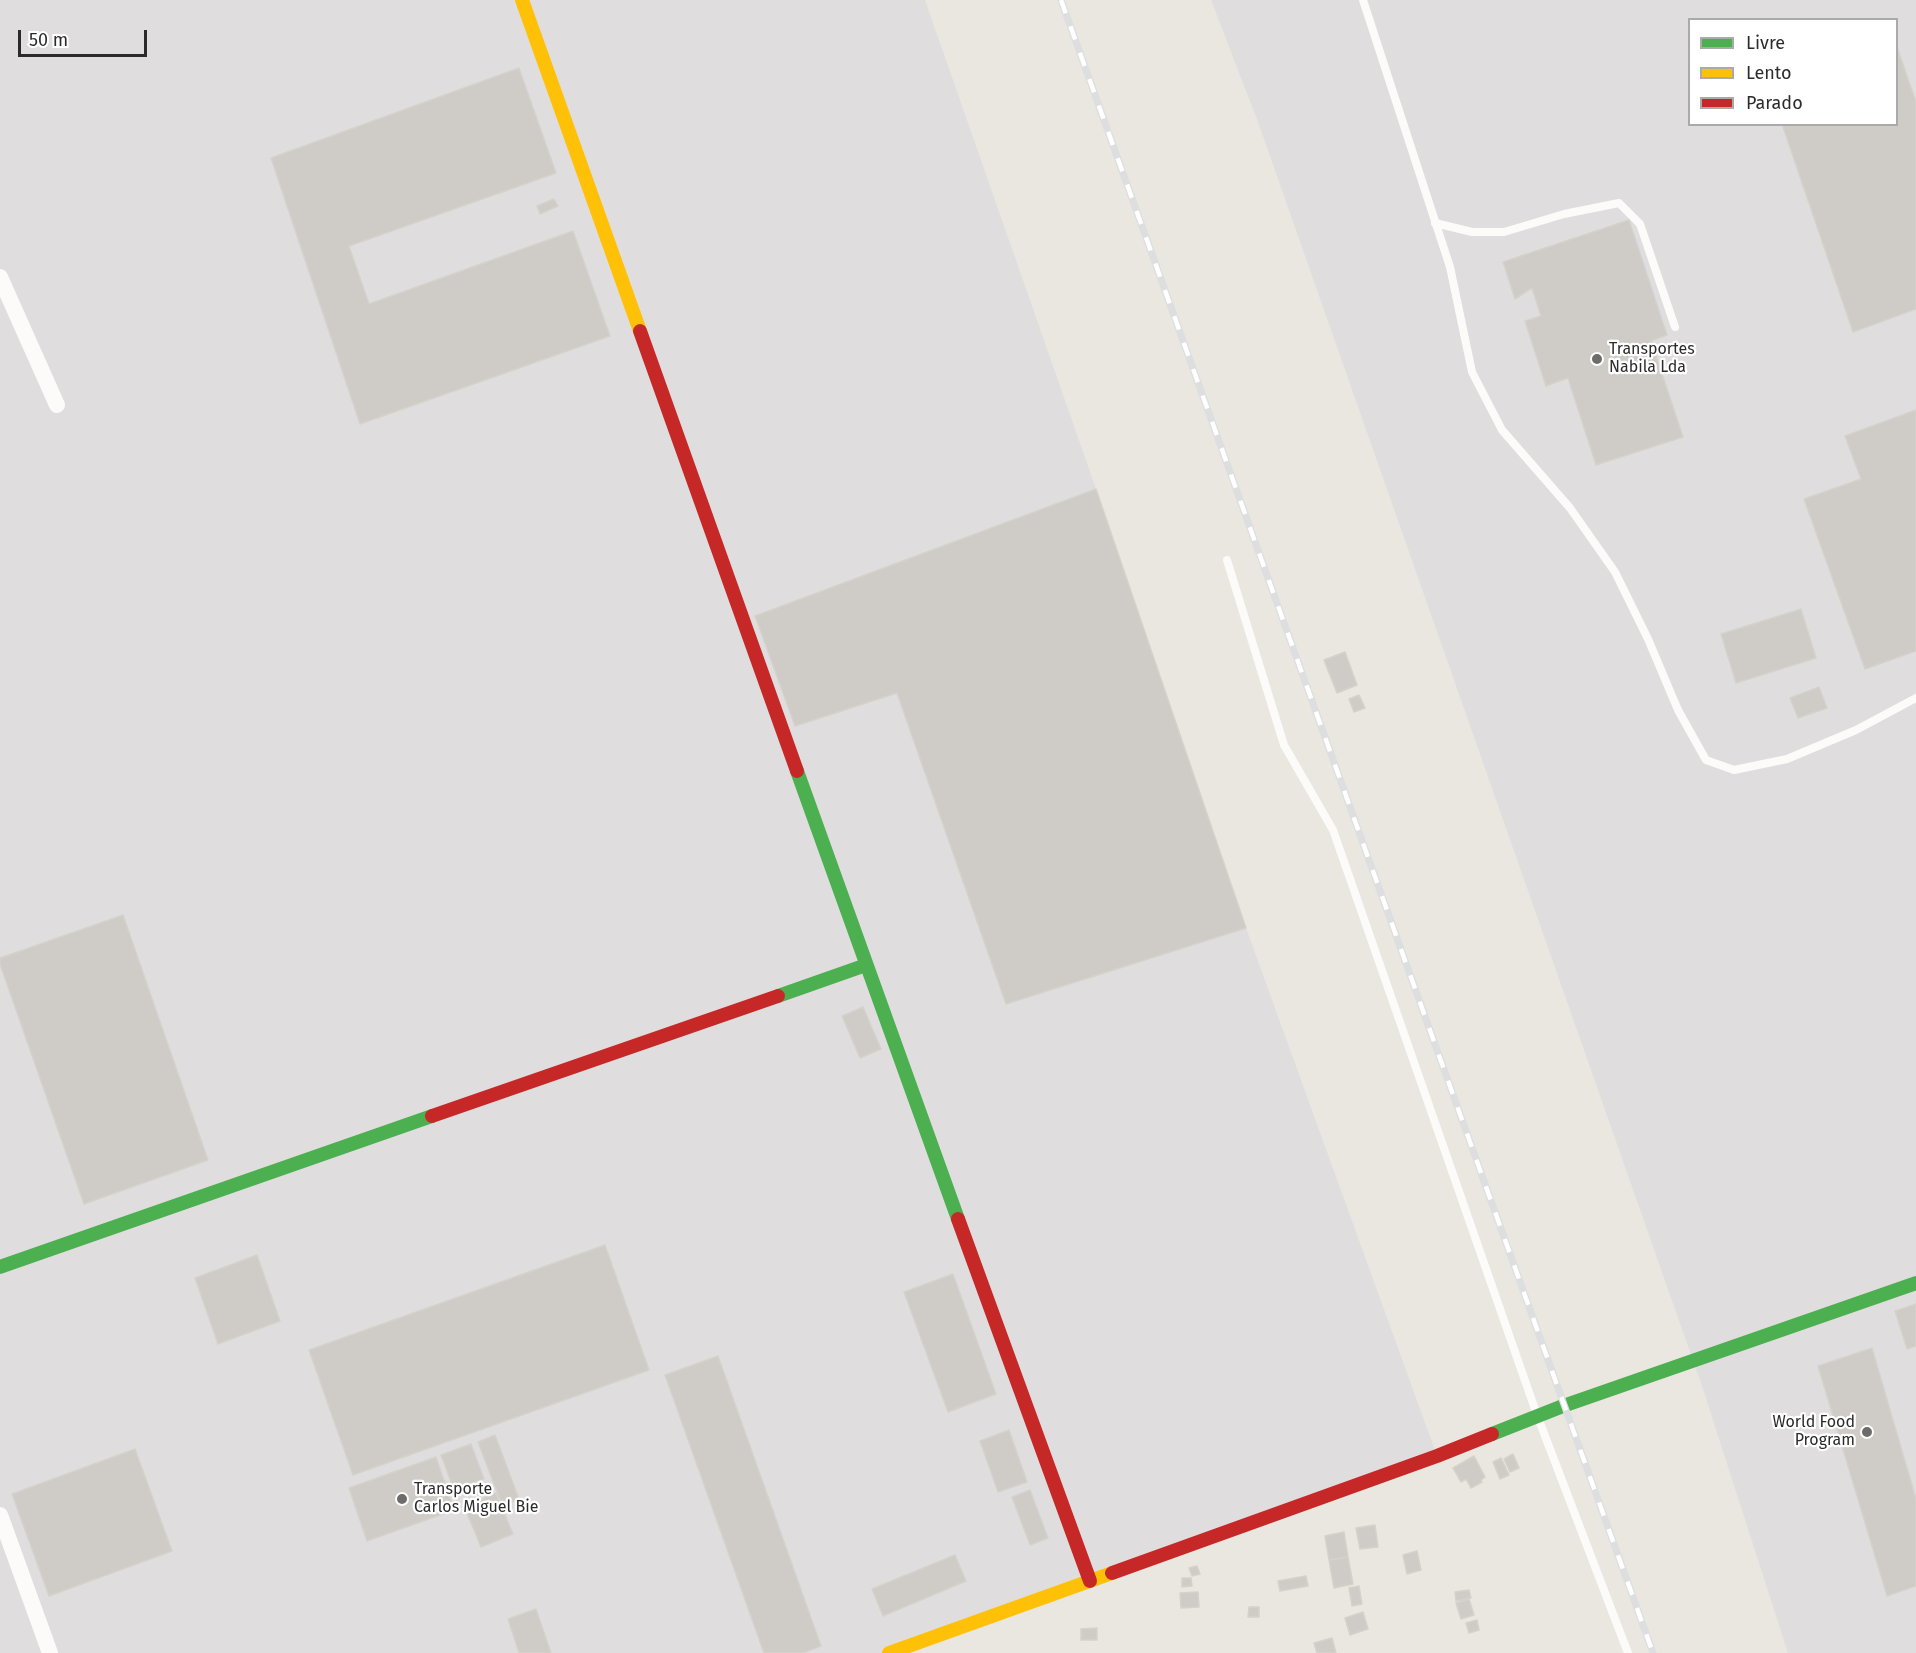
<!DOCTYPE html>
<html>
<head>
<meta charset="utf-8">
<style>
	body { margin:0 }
	#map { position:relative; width:1916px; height:1653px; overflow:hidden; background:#eae6e0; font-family:"Fira Sans",sans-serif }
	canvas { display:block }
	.legend { position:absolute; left:1688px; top:18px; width:210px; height:108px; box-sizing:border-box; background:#fff; border:2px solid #aaa; margin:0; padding:8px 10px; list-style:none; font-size:18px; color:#2b2b2b }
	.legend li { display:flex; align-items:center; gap:12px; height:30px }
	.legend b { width:30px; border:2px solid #aaa }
	.scale { position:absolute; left:18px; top:30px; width:129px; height:27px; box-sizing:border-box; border:3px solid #2b2b2b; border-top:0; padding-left:8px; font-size:18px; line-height:21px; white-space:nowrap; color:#2b2b2b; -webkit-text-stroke:4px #fff; paint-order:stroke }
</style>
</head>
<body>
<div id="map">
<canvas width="1916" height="1653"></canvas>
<ul class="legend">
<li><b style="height:8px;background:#4caf50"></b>Livre</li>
<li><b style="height:8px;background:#ffc107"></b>Lento</li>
<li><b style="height:8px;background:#c62828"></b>Parado</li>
</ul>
<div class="scale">50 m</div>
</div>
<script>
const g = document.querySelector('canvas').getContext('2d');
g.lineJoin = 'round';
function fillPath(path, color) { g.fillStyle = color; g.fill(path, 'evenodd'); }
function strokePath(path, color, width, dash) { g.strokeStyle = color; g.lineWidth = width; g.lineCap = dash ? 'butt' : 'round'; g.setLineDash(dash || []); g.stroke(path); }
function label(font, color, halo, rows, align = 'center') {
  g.font = font + ' "Fira Sans",sans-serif'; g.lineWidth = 4.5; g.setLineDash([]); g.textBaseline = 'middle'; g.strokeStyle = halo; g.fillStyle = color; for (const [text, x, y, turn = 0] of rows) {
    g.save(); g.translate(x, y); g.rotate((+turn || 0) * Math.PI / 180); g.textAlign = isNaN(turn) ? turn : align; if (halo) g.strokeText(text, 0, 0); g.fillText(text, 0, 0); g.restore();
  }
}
fillPath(new Path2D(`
	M 0,0 L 925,0 L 1096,489 L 1246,928 L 1437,1456 L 883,1653 L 0,1653 Z
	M 1211,0 L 1916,0 L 1916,1653 L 1788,1653 L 1702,1386 L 1258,122 ZM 1690,20 L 1896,20 L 1896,124 L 1690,124 Z`), '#e0dddf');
const building = new Path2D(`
	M 1897,47 L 1916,102 L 1916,309 L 1853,332 L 1782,124 L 1896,124 Z
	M 519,68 L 556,173 L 349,246 L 369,304 L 573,231 L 610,336 L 360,424 L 271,158 Z
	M 554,199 L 558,206 L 540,214 L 537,206 Z
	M 1629,220 L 1667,335 L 1651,341 L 1683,437 L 1596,465 L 1568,378 L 1546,386 L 1525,321 L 1541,316 L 1532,288 L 1515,299 L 1503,262 Z
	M 1916,410 L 1916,651 L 1865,669 L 1804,499 L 1861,479 L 1845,436 Z
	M 1096,489 L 1246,928 L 1006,1004 L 897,693 L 795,726 L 755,616 Z
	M 1801,609 L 1816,658 L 1736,683 L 1721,634 Z
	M 1345,652 L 1357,685 L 1337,693 L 1324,660 Z
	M 1819,687 L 1827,708 L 1798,718 L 1790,698 Z
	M 1359,695 L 1365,708 L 1354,712 L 1349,699 Z
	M 123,915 L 208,1160 L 84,1204 L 0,964 L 0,958 Z
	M 863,1007 L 881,1049 L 860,1058 L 842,1016 Z
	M 605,1245 L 649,1370 L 353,1475 L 309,1350 Z
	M 257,1255 L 280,1321 L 218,1344 L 195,1278 Z
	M 953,1274 L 996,1394 L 948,1412 L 904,1292 Z
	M 1916,1304 L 1916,1346 L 1907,1349 L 1895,1311 Z
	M 1872,1348 L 1916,1499 L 1916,1586 L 1887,1596 L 1818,1366 Z
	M 718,1356 L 821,1646 L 803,1653 L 764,1653 L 665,1375 Z
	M 1009,1430 L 1027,1482 L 998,1492 L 980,1441 Z
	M 495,1435 L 519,1499 L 502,1505 L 478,1442 Z
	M 471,1444 L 484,1479 L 454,1490 L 441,1455 Z
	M 135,1449 L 172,1551 L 49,1596 L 12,1494 Z
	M 1513,1454 L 1519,1468 L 1510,1472 L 1504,1459 Z
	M 1474,1456 L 1485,1477 L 1481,1480 L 1482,1482 L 1471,1488 L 1466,1479 L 1461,1482 L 1453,1468 Z
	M 436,1457 L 454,1510 L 367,1541 L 349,1488 Z
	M 1501,1458 L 1509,1475 L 1500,1479 L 1493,1462 Z
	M 1030,1490 L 1048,1538 L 1030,1545 L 1012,1497 Z
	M 496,1493 L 513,1534 L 481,1547 L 464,1506 Z
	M 1375,1525 L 1378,1547 L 1360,1549 L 1356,1528 Z
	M 1344,1532 L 1348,1557 L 1329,1560 L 1325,1536 Z
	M 1417,1551 L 1421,1570 L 1407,1574 L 1403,1555 Z
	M 955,1555 L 966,1581 L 883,1616 L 872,1589 Z
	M 1348,1557 L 1353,1584 L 1334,1588 L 1329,1560 Z
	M 1197,1566 L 1200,1574 L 1192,1576 L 1189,1568 Z
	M 1306,1576 L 1308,1586 L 1280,1591 L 1278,1581 Z
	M 1182,1578 L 1191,1578 L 1192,1586 L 1182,1587 Z
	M 1359,1586 L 1362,1604 L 1352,1606 L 1349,1588 Z
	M 1469,1590 L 1471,1598 L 1456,1601 L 1455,1592 Z
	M 1198,1592 L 1199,1607 L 1181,1608 L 1180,1593 Z
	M 1469,1599 L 1474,1615 L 1461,1619 L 1456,1603 Z
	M 1249,1607 L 1259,1607 L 1259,1617 L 1248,1617 Z
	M 536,1609 L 551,1653 L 519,1653 L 508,1619 Z
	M 1363,1612 L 1368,1629 L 1350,1635 L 1345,1618 Z
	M 1477,1620 L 1479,1630 L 1469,1633 L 1466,1623 Z
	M 1097,1628 L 1097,1640 L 1081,1640 L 1081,1629 Z
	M 1332,1638 L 1336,1653 L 1317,1653 L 1314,1643 Z`);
fillPath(building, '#cfccc7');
strokePath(building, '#d5d2cc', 1.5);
strokePath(new Path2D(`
	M 1363,0 L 1450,267 L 1472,372 L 1502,430 L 1570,508 L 1615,572 L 1648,639 L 1678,710 L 1706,760 L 1734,770 L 1787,759 L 1856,730 L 1916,698
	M 1435,223 L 1472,232 L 1504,232 L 1564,214 L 1619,203 L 1640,224 L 1675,327
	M 1227,560 L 1284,745 L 1333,830 L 1537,1415 L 1628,1653`), '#fcfbfa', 8);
strokePath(new Path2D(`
	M 0,277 L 57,405
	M 0,1515 L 50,1653`), '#fcfbfa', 16);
strokePath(new Path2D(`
	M 797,771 L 958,1219
	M 778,996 L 866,965
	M 0,1267 L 432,1116
	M 1492,1434 L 1563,1406 L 1916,1283`), '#4caf50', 14);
strokePath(new Path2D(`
	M 522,0 L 640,331
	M 889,1653 L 1112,1573`), '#ffc107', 14);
strokePath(new Path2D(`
	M 640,331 L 797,771
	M 432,1116 L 778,996
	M 958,1219 L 1090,1581
	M 1112,1573 L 1437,1456 L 1492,1434`), '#c62828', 14);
const rail = new Path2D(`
	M 1061,0 L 1653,1653`);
strokePath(rail, '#dddedf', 7);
strokePath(rail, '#fff', 4.5, [14]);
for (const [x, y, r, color] of [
	[1597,359,6,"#6e6c6a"],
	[1867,1432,6,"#6e6c6a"],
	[402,1499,6,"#6e6c6a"]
]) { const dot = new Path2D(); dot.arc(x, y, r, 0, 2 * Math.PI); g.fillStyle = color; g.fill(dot); strokePath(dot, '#fff', 2); }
label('16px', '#2b2b2b', '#fff', [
	["Transportes",1609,350],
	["Nabila Lda",1609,368],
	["World Food",1855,1423,"right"],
	["Program",1855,1441,"right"],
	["Transporte",414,1490],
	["Carlos Miguel Bie",414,1508]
], 'left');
</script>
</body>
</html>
